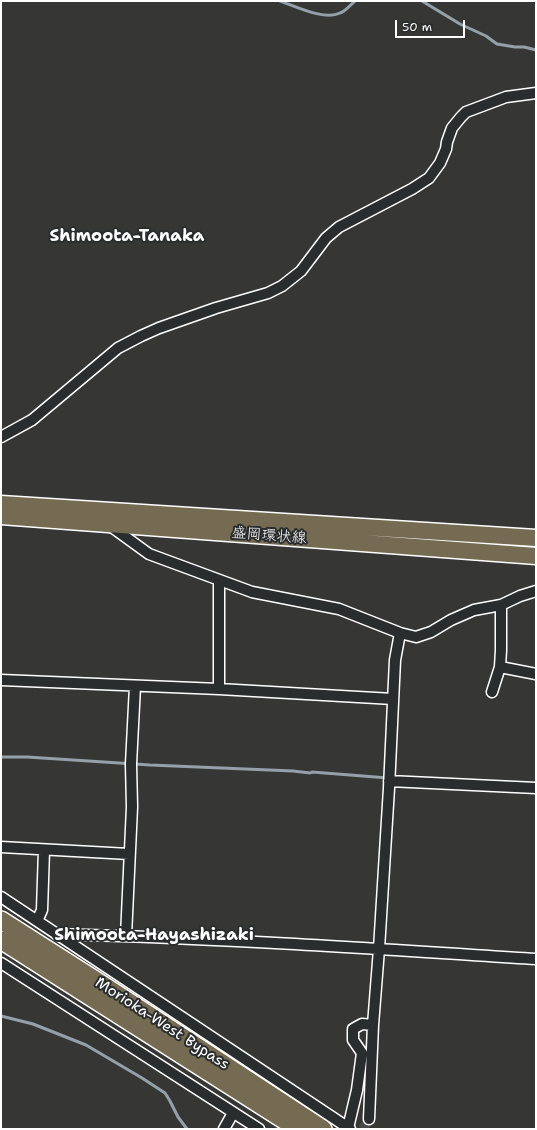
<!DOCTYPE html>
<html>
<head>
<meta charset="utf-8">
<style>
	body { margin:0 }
	#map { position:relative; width:537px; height:1130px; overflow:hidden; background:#363735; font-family:"Shantell Sans",sans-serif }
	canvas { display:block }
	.frame { position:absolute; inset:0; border:2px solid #fff; pointer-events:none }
	.scale { position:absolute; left:395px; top:20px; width:70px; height:18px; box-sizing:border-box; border:2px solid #fff; border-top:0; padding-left:5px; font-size:12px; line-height:14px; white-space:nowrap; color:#fff; -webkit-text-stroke:3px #2a2d2e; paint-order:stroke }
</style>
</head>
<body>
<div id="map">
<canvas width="537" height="1130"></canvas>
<div class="frame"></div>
<div class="scale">50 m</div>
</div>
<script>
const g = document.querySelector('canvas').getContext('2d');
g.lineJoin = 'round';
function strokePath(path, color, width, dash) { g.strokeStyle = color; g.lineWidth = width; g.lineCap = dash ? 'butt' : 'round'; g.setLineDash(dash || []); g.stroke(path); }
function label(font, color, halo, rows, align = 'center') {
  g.font = font + ' "Shantell Sans","Klee One",sans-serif'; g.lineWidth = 4; g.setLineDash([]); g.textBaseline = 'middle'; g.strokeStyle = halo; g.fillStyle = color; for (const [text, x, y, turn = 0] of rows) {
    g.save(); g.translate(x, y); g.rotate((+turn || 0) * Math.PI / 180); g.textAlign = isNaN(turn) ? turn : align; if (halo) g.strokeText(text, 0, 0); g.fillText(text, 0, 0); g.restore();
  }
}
strokePath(new Path2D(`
	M 280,1 C 295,6 325,21 340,13 C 346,11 350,5 355,1
	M 422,1 L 460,24 L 486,36 L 497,44 L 515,47 L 524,47 L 536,50
	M 1,757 L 27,757 L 150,765 L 293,771 L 310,773 L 312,772 L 388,778
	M 1,1016 L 33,1024 L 86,1045 L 142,1078 L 165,1093 L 170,1101 L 178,1117 L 187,1129`), '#95a0aa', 3);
strokePath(new Path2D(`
	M 363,1129 L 369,1119`), '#4a4b49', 10, [10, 5]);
const minor = new Path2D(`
	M 1,437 L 32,420 L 118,348 L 141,336 L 159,328 L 216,308 L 268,293 L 282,286 L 301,271 L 326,238 L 339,227 L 412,189 L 429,178 L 440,163 L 446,149 L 447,142 L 452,128 L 461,117 L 466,112 L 506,97 L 536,93
	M 109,525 L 149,554 L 252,592 L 339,609 L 400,633 L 416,637 L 431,632 L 451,620 L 474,610 L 501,605 L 520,596 L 536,591
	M 500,667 L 536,674
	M 1,680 L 219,689 L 393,699
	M 219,689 L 219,580
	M 492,692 L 500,667 L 501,650 L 501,605
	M 389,781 L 536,788
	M 1,847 L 129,854
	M 1,897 L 350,1129
	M 37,921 L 42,910 L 44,850
	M 56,934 C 216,938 376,949 536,959
	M 126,936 L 132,807 L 131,764 L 135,686
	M 1,963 L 259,1129
	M 369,1119 L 373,1025 L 379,949 L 389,788 L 395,660 L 400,633
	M 348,1128 L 357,1090 L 362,1053 L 353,1040 L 353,1029 L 362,1024 L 373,1025
	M 224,1129 L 233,1113`);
const primary = new Path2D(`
	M 1,504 L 536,538
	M 1,516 L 536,556`);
const trunk = new Path2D(`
	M 1,920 L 103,985 L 323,1129
	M 1,940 L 298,1129`);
strokePath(minor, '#fff', 13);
strokePath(primary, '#fff', 19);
strokePath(trunk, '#fff', 20);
strokePath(minor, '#2a2d2e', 10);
strokePath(primary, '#746b52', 16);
strokePath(trunk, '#746b52', 17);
label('15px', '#fff', '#2a2d2e', [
	["盛岡環状線",269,536,4],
	["Morioka-West Bypass",162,1024,33]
]);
label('bold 17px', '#fff', '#2a2d2e', [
	["Shimoota-Tanaka",127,237],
	["Shimoota-Hayashizaki",154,936]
]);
</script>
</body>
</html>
